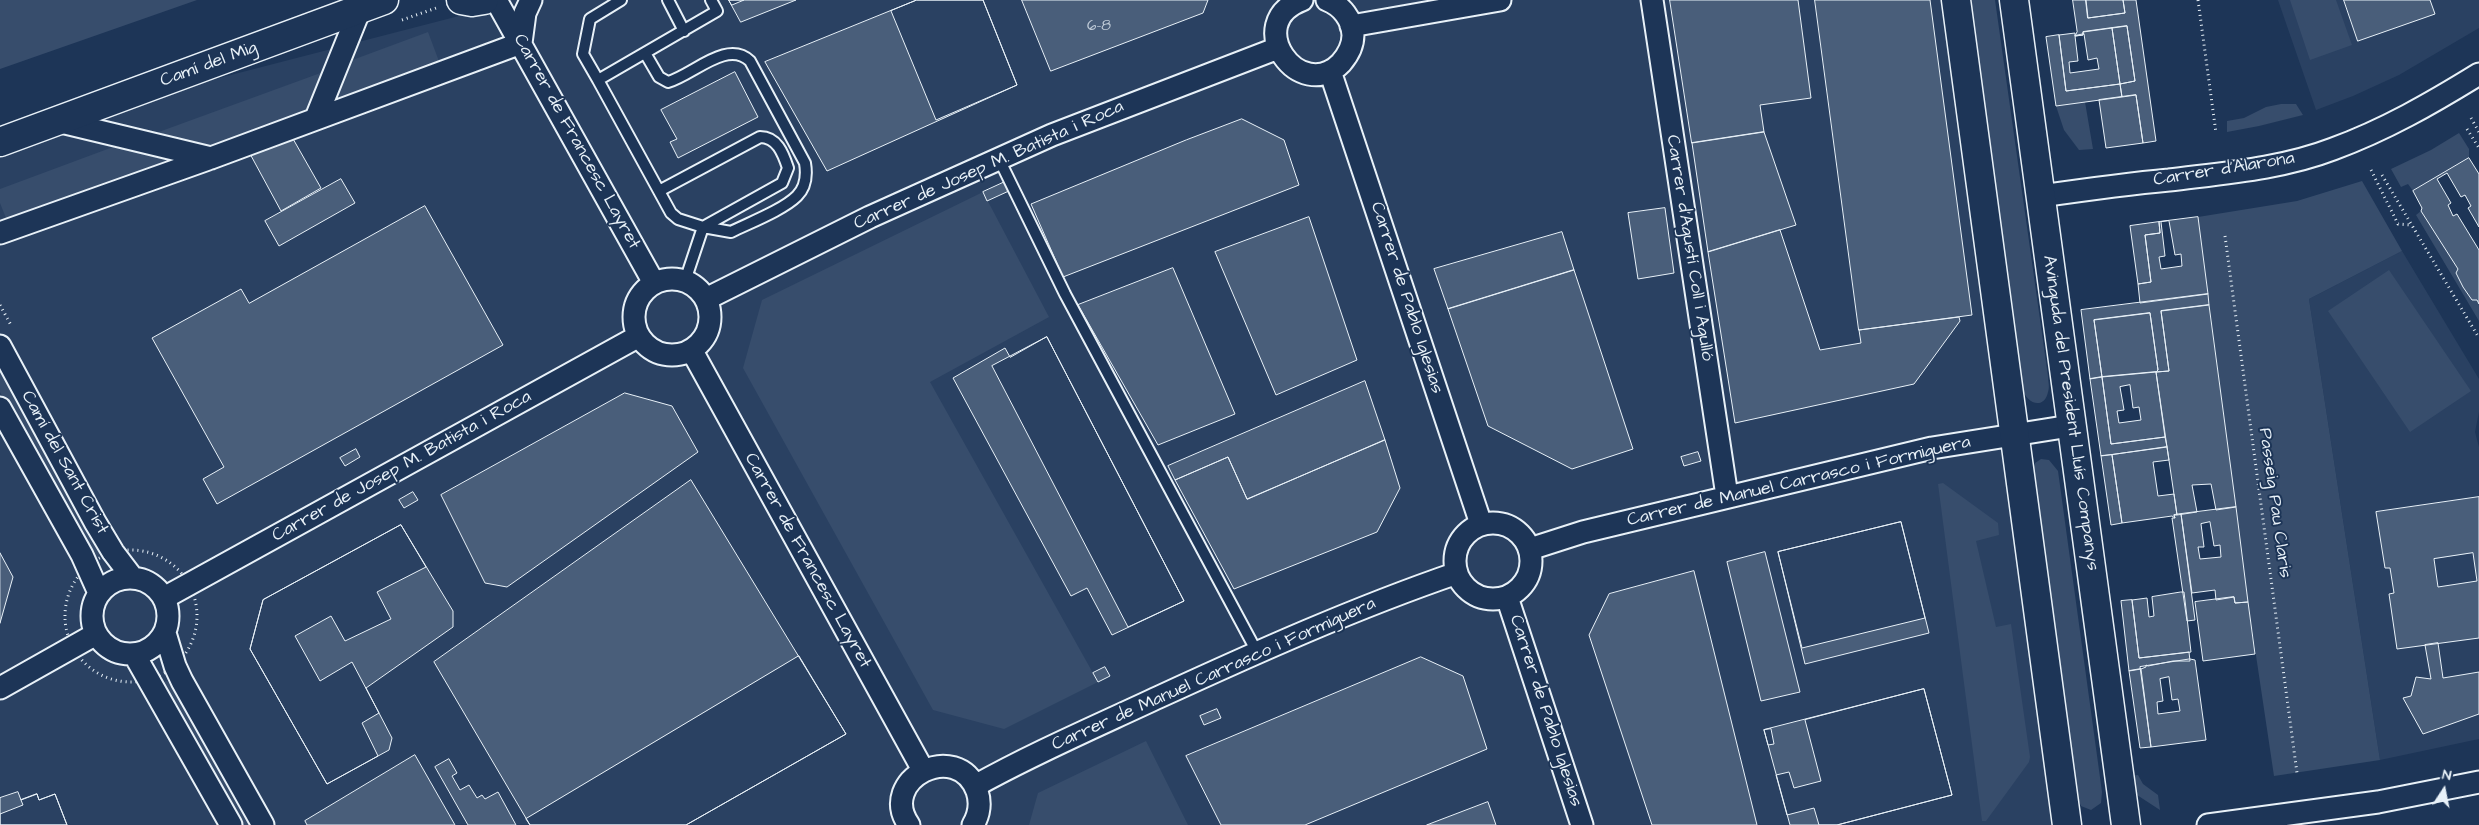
<!DOCTYPE html>
<html>
<head>
<meta charset="utf-8">
<style>
	body { margin:0 }
	#map { position:relative; width:2479px; height:825px; overflow:hidden; background:#1d3557; font-family:"Architects Daughter",sans-serif }
	canvas { display:block }
	.north { position:absolute; left:2419px; top:765px; width:50px; height:50px; -webkit-text-stroke:4px #1d3557; paint-order:stroke; rotate:11deg; font-size:14px; font-weight:700; line-height:20px; text-align:center; color:#e8f1f8 }
	.north::after { content:''; display:block; margin:auto; width:18px; height:22px; background:#e8f1f8; clip-path:polygon(50% 0,100% 100%,50% 72%,0 100%) }
</style>
</head>
<body>
<div id="map">
<canvas width="2479" height="825"></canvas>
<div class="north">N</div>
</div>
<script>
const g = document.querySelector('canvas').getContext('2d');
g.lineJoin = 'round';
function fillPath(path, color) { g.fillStyle = color; g.fill(path, 'evenodd'); }
function strokePath(path, color, width, dash) { g.strokeStyle = color; g.lineWidth = width; g.lineCap = dash ? 'butt' : 'round'; g.setLineDash(dash || []); g.stroke(path); }
function label(font, color, halo, rows, align = 'center') {
  g.font = font + ' "Architects Daughter",sans-serif'; g.lineWidth = 4; g.setLineDash([]); g.textBaseline = 'middle'; g.strokeStyle = halo; g.fillStyle = color; for (const [text, x, y, turn = 0] of rows) {
    g.save(); g.translate(x, y); g.rotate((+turn || 0) * Math.PI / 180); g.textAlign = isNaN(turn) ? turn : align; if (halo) g.strokeText(text, 0, 0); g.fillText(text, 0, 0); g.restore();
  }
}
fillPath(new Path2D(`
	M 499,0 L 1950,0 L 2059,825 L 0,825 L 0,142 L 80,114 L 486,9 Z
	M 2278,0 L 2479,0 L 2479,28 L 2399,75 L 2353,96 L 2316,110 Z
	M 2402,251 L 2479,379 L 2479,412 L 2475,432 L 2479,447 L 2479,739 L 2380,760 L 2309,299 Z`), '#2a4162');
fillPath(new Path2D(`
	M 0,0 L 197,0 L 0,69 Z
	M 1971,0 L 1995,0 L 2048,376 C 2048,381 2050,387 2048,392 C 2044,411 2025,403 2022,387 Z
	M 2290,0 L 2336,0 L 2352,45 L 2310,60 Z
	M 428,32 L 440,64 L 329,105 L 347,62 Z
	M 326,71 L 308,112 L 208,150 L 145,137 Z
	M 2085,102 L 2093,149 L 2079,150 L 2064,130 L 2056,106 Z
	M 2281,104 L 2296,104 L 2303,115 L 2259,126 L 2227,132 L 2227,121 L 2244,118 L 2266,107 Z
	M 2459,133 L 2469,149 L 2469,158 L 2413,191 L 2408,184 L 2401,187 L 2391,169 L 2431,150 Z
	M 113,147 L 178,161 L 8,223 L 0,203 L 0,189 Z
	M 2362,181 L 2402,251 L 2309,299 L 2380,760 L 2274,776 L 2248,602 L 2198,217 L 2297,201 Z
	M 983,192 L 1049,317 L 930,382 L 1098,682 L 1004,729 L 933,710 L 743,368 L 762,300 Z
	M 2421,211 L 2458,269 L 2456,274 L 2472,300 L 2477,300 L 2479,304 L 2479,321 L 2416,215 Z
	M 2389,270 L 2471,391 L 2410,432 L 2328,311 Z
	M 0,369 L 101,549 L 98,557 L 91,556 L 0,392 Z
	M 2041,459 L 2049,460 L 2058,471 L 2102,792 L 2101,803 L 2091,810 L 2081,806 L 2078,799 L 2033,469 L 2035,463 Z
	M 1943,483 L 1998,523 L 1999,535 L 1976,541 L 1996,627 L 2011,624 L 2030,757 L 2029,762 L 1986,821 L 1982,821 L 1938,484 Z
	M 165,681 L 172,682 L 252,825 L 240,825 L 163,687 Z
	M 1146,741 L 1188,825 L 1029,825 L 1038,793 Z
	M 2138,775 L 2143,784 L 2158,795 L 2160,810 L 2137,795 L 2129,776 Z`), '#374d6c');
const building = new Path2D(`
	M 729,0 L 796,0 L 741,22 Z
	M 729,0 L 744,0 L 732,5 Z
	M 917,0 L 983,0 L 1017,85 L 827,171 L 765,62 Z
	M 917,0 L 983,0 L 1017,85 L 936,120 L 891,11 Z
	M 1022,0 L 1208,0 L 1203,13 L 1051,71 Z
	M 1670,0 L 1798,0 L 1811,98 L 1760,105 L 1764,132 L 1692,143 Z
	M 1815,0 L 1930,0 L 1972,315 L 1859,330 Z
	M 2073,0 L 2086,0 L 2088,18 L 2125,13 L 2123,0 L 2136,0 L 2156,141 L 2143,143 L 2136,95 L 2122,97 L 2120,84 L 2135,81 L 2127,26 L 2083,32 L 2083,35 L 2075,36 L 2077,32 Z
	M 2086,0 L 2123,0 L 2125,13 L 2088,18 Z
	M 2344,0 L 2430,0 L 2435,14 L 2358,41 Z
	M 2127,26 L 2135,81 L 2120,84 L 2112,28 Z
	M 2112,28 L 2120,84 L 2066,91 L 2059,35 L 2075,33 L 2075,36 L 2083,35 L 2083,32 Z
	M 2084,34 L 2088,60 L 2097,58 L 2099,69 L 2070,73 L 2069,62 L 2078,61 L 2075,36 Z
	M 2059,35 L 2066,91 L 2120,84 L 2122,97 L 2056,106 L 2046,37 Z
	M 735,72 L 758,117 L 678,158 L 670,142 L 677,139 L 661,110 Z
	M 2136,95 L 2143,143 L 2106,148 L 2099,100 Z
	M 1242,119 L 1284,140 L 1299,185 L 1063,277 L 1031,204 L 1186,140 Z
	M 1764,132 L 1796,225 L 1708,252 L 1692,143 Z
	M 292,137 L 321,188 L 281,211 L 249,152 Z
	M 2469,158 L 2479,174 L 2479,227 L 2468,208 L 2471,206 L 2465,195 L 2461,197 L 2447,173 L 2437,179 L 2451,203 L 2448,205 L 2453,216 L 2457,214 L 2479,250 L 2479,304 L 2477,300 L 2472,300 L 2463,287 L 2456,273 L 2458,269 L 2421,211 L 2422,208 L 2413,191 Z
	M 341,179 L 355,203 L 279,246 L 265,221 Z
	M 1007,181 L 1011,190 L 987,201 L 983,192 Z
	M 425,206 L 503,345 L 217,504 L 203,479 L 224,467 L 152,338 L 241,289 L 249,303 Z
	M 1665,208 L 1674,273 L 1638,279 L 1628,213 Z
	M 1309,217 L 1357,360 L 1276,395 L 1215,252 Z
	M 2198,217 L 2208,294 L 2140,303 L 2138,284 L 2151,282 L 2145,235 L 2160,233 L 2159,222 Z
	M 2169,221 L 2175,255 L 2181,254 L 2182,266 L 2161,269 L 2159,257 L 2165,256 L 2161,222 Z
	M 2159,222 L 2160,233 L 2145,235 L 2151,282 L 2138,284 L 2130,226 Z
	M 1780,230 L 1820,350 L 1861,343 L 1859,330 L 1959,317 L 1960,321 L 1914,384 L 1735,423 L 1708,252 Z
	M 1562,232 L 1574,270 L 1448,309 L 1434,269 Z
	M 1173,268 L 1235,414 L 1158,445 L 1078,305 Z
	M 1574,270 L 1633,449 L 1572,469 L 1488,426 L 1448,309 Z
	M 2208,294 L 2209,305 L 2161,311 L 2169,371 L 2156,372 L 2158,370 L 2150,313 L 2094,320 L 2102,377 L 2090,379 L 2081,310 Z
	M 2209,305 L 2236,507 L 2216,510 L 2211,484 L 2192,485 L 2197,512 L 2177,515 L 2156,372 L 2169,371 L 2161,311 Z
	M 2150,313 L 2158,370 L 2156,372 L 2102,377 L 2094,320 Z
	M 1047,337 L 1184,601 L 1112,635 L 1087,588 L 1071,596 L 953,378 L 1005,348 L 1010,357 Z
	M 1047,337 L 1184,601 L 1128,627 L 992,366 Z
	M 2156,372 L 2165,437 L 2111,444 L 2102,377 Z
	M 2102,377 L 2111,444 L 2165,437 L 2167,447 L 2101,456 L 2090,379 Z
	M 1365,381 L 1385,440 L 1247,499 L 1228,457 L 1175,480 L 1168,466 Z
	M 2130,385 L 2133,408 L 2139,407 L 2141,420 L 2119,423 L 2117,411 L 2124,410 L 2120,387 Z
	M 625,393 L 672,406 L 698,452 L 507,587 L 485,583 L 441,495 Z
	M 1385,440 L 1400,488 L 1377,532 L 1234,589 L 1175,480 L 1228,457 L 1247,499 Z
	M 2167,447 L 2169,460 L 2153,462 L 2158,496 L 2174,494 L 2177,515 L 2174,515 L 2175,518 L 2172,516 L 2122,523 L 2112,455 Z
	M 356,449 L 360,457 L 345,466 L 340,458 Z
	M 1698,452 L 1701,461 L 1684,466 L 1681,457 Z
	M 2112,455 L 2122,523 L 2111,525 L 2101,456 Z
	M 691,480 L 846,734 L 686,825 L 530,825 L 434,662 Z
	M 413,492 L 418,500 L 404,508 L 399,500 Z
	M 2479,497 L 2479,638 L 2397,649 L 2389,594 L 2394,593 L 2390,568 L 2385,568 L 2376,512 ZM 2473,553 L 2477,581 L 2438,587 L 2434,559 Z
	M 2236,507 L 2248,602 L 2235,603 L 2234,597 L 2216,600 L 2215,590 L 2192,593 L 2181,514 Z
	M 2181,514 L 2195,620 L 2187,621 L 2172,518 L 2175,518 L 2174,515 Z
	M 1901,522 L 1929,633 L 1805,664 L 1778,552 Z
	M 1901,522 L 1925,618 L 1802,648 L 1778,552 Z
	M 2210,522 L 2214,546 L 2220,545 L 2221,557 L 2200,559 L 2198,547 L 2204,547 L 2201,524 Z
	M 401,525 L 453,611 L 453,627 L 366,688 L 392,738 L 389,750 L 327,784 L 250,649 L 263,600 Z
	M 401,525 L 426,567 L 377,592 L 391,619 L 345,641 L 331,616 L 295,636 L 320,681 L 352,662 L 379,713 L 362,723 L 378,756 L 327,784 L 250,649 L 263,600 Z
	M 1765,552 L 1800,692 L 1761,701 L 1727,562 Z
	M 0,553 L 13,577 L 0,623 Z
	M 1694,571 L 1757,825 L 1652,825 L 1589,635 L 1609,594 Z
	M 2181,592 L 2184,592 L 2191,652 L 2139,658 L 2132,600 L 2147,598 L 2149,617 L 2154,616 L 2152,597 Z
	M 2234,597 L 2235,603 L 2248,602 L 2255,654 L 2203,661 L 2195,602 Z
	M 2132,600 L 2139,658 L 2189,652 L 2190,661 L 2173,661 L 2148,666 L 2146,665 L 2146,667 L 2141,669 L 2129,671 L 2121,601 Z
	M 2438,643 L 2443,678 L 2479,672 L 2479,714 L 2423,734 L 2403,698 L 2411,696 L 2416,677 L 2431,679 L 2425,645 Z
	M 799,656 L 846,734 L 686,825 L 530,825 L 526,819 Z
	M 1421,657 L 1463,676 L 1487,749 L 1305,825 L 1221,825 L 1186,756 Z
	M 2190,659 L 2195,660 L 2206,740 L 2151,747 L 2140,667 Z
	M 1105,667 L 1110,676 L 1098,682 L 1093,673 Z
	M 2141,669 L 2151,747 L 2140,748 L 2129,671 Z
	M 2169,677 L 2172,700 L 2178,699 L 2180,711 L 2158,714 L 2157,702 L 2163,701 L 2160,679 Z
	M 1924,689 L 1952,795 L 1837,825 L 1790,825 L 1764,730 Z
	M 1924,689 L 1952,795 L 1837,825 L 1819,825 L 1814,808 L 1787,815 L 1776,775 L 1789,772 L 1794,788 L 1821,781 L 1805,720 Z
	M 1217,709 L 1221,718 L 1204,725 L 1200,716 Z
	M 1771,729 L 1774,744 L 1768,745 L 1764,730 Z
	M 415,755 L 455,825 L 307,825 L 305,821 Z
	M 449,759 L 457,773 L 452,776 L 460,790 L 469,785 L 477,798 L 482,795 L 485,799 L 498,792 L 516,825 L 468,825 L 435,767 Z
	M 18,792 L 21,800 L 37,794 L 39,800 L 55,794 L 67,825 L 0,825 L 0,798 Z
	M 37,794 L 39,800 L 55,794 L 67,825 L 0,825 L 0,814 L 23,805 L 21,800 Z
	M 1488,802 L 1496,825 L 1427,825 Z`);
fillPath(building, '#495e7a');
strokePath(building, '#e8f1f8', 1);
const lane = new Path2D(`
	M 668,0 L 684,31
	M 645,53 L 659,77 L 668,82 C 693,75 727,39 750,61 L 805,163 C 807,175 806,187 797,196 C 783,210 749,223 731,232 L 703,227
	M 598,80 L 583,54 L 590,19 L 621,0
	M 999,159 L 1065,294 L 1257,652
	M 659,191 L 760,137 C 777,137 783,153 788,168 L 782,183 L 703,227
	M 685,281 L 703,227 L 678,219 L 671,213 L 598,80 L 717,11 L 711,0`);
const street = new Path2D(`
	M 496,0 L 654,283
	M 1302,0 C 1241,23 1300,105 1341,63 C 1348,55 1353,46 1353,35 C 1352,19 1342,6 1327,0
	M 1652,0 L 1727,496
	M 1351,26 L 1500,0
	M 1330,71 L 1481,524
	M 316,118 L 360,9
	M 57,121 L 211,158
	M 2041,196 C 2083,190 2126,184 2169,180 C 2224,173 2281,169 2333,149 C 2385,130 2432,103 2479,74
	M 0,233 L 211,158 L 521,43 L 525,13 L 531,0
	M634 317a38 38 0 1 1 76 0a38 38 0 1 1-76 0Z
	M 706,299 L 870,217 L 1052,135 L 1278,48
	M 0,346 L 95,522 L 113,552 L 132,577
	M 692,351 L 923,770
	M 0,408 L 82,555 L 99,593
	M1455 561a38 38 0 1 1 76 0a38 38 0 1 1-76 0Z
	M 1530,549 L 1583,532 L 1932,448 L 2070,426
	M92 616a38 38 0 1 1 76 0a38 38 0 1 1-76 0Z
	M 1507,597 L 1582,825
	M 164,598 L 639,336
	M 165,633 L 175,666 L 182,681 L 263,825
	M 134,654 L 231,825
	M 0,688 L 96,634
	M 975,786 C 1034,753 1097,726 1159,697 C 1257,652 1355,608 1457,573
	M 909,825 C 877,780 957,738 977,791 C 981,803 979,815 973,825
	M 2208,825 L 2378,802 L 2479,782`);
const secondary = new Path2D(`
	M 461,0 L 472,2 L 484,0
	M 1956,0 L 2067,825
	M 2014,0 L 2126,825
	M 0,142 L 384,0`);
strokePath(lane, '#e8f1f8', 14);
strokePath(street, '#e8f1f8', 25);
strokePath(secondary, '#e8f1f8', 31);
strokePath(new Path2D(`
	M 2198,0 L 2216,133
	M 402,20 L 439,7
	M 2471,118 L 2479,132
	M 2467,129 L 2479,148
	M 2371,170 L 2398,224 L 2412,225
	M 2382,175 L 2479,338
	M 2225,236 L 2297,773
	M 0,305 L 12,327
	M65 616a66 66 0 1 1 132 0a66 66 0 1 1-132 0Z`), '#e8f1f8', 3, [1, 4]);
strokePath(lane, '#1d3557', 10);
strokePath(street, '#1d3557', 21);
strokePath(secondary, '#1d3557', 28);
label('15px', '#c0ccd8', null, [
	["6-8",1099,27]
]);
label('18px', '#e8f1f8', '#1d3557', [
	["Camí del Mig",209,65,-20],
	["Carrer de Francesc Layret",576,142,61],
	["Carrer de Josep M. Batista i Roca",989,166,-24],
	["Carrer d'Alarona",2224,170,-9],
	["Carrer d'Agustí Coll i Agulló",1689,248,81],
	["Carrer de Pablo Iglesias",1406,298,72],
	["Avinguda del President Lluís Companys",2070,413,82],
	["Camí del Sant Crist",64,463,61],
	["Carrer de Josep M. Batista i Roca",402,467,-29],
	["Carrer de Manuel Carrasco i Formiguera",1799,482,-13],
	["Passeig Pau Claris",2274,503,82],
	["Carrer de Francesc Layret",807,561,61],
	["Carrer de Manuel Carrasco i Formiguera",1214,675,-24],
	["Carrer de Pablo Iglesias",1545,711,72]
]);
</script>
</body>
</html>
